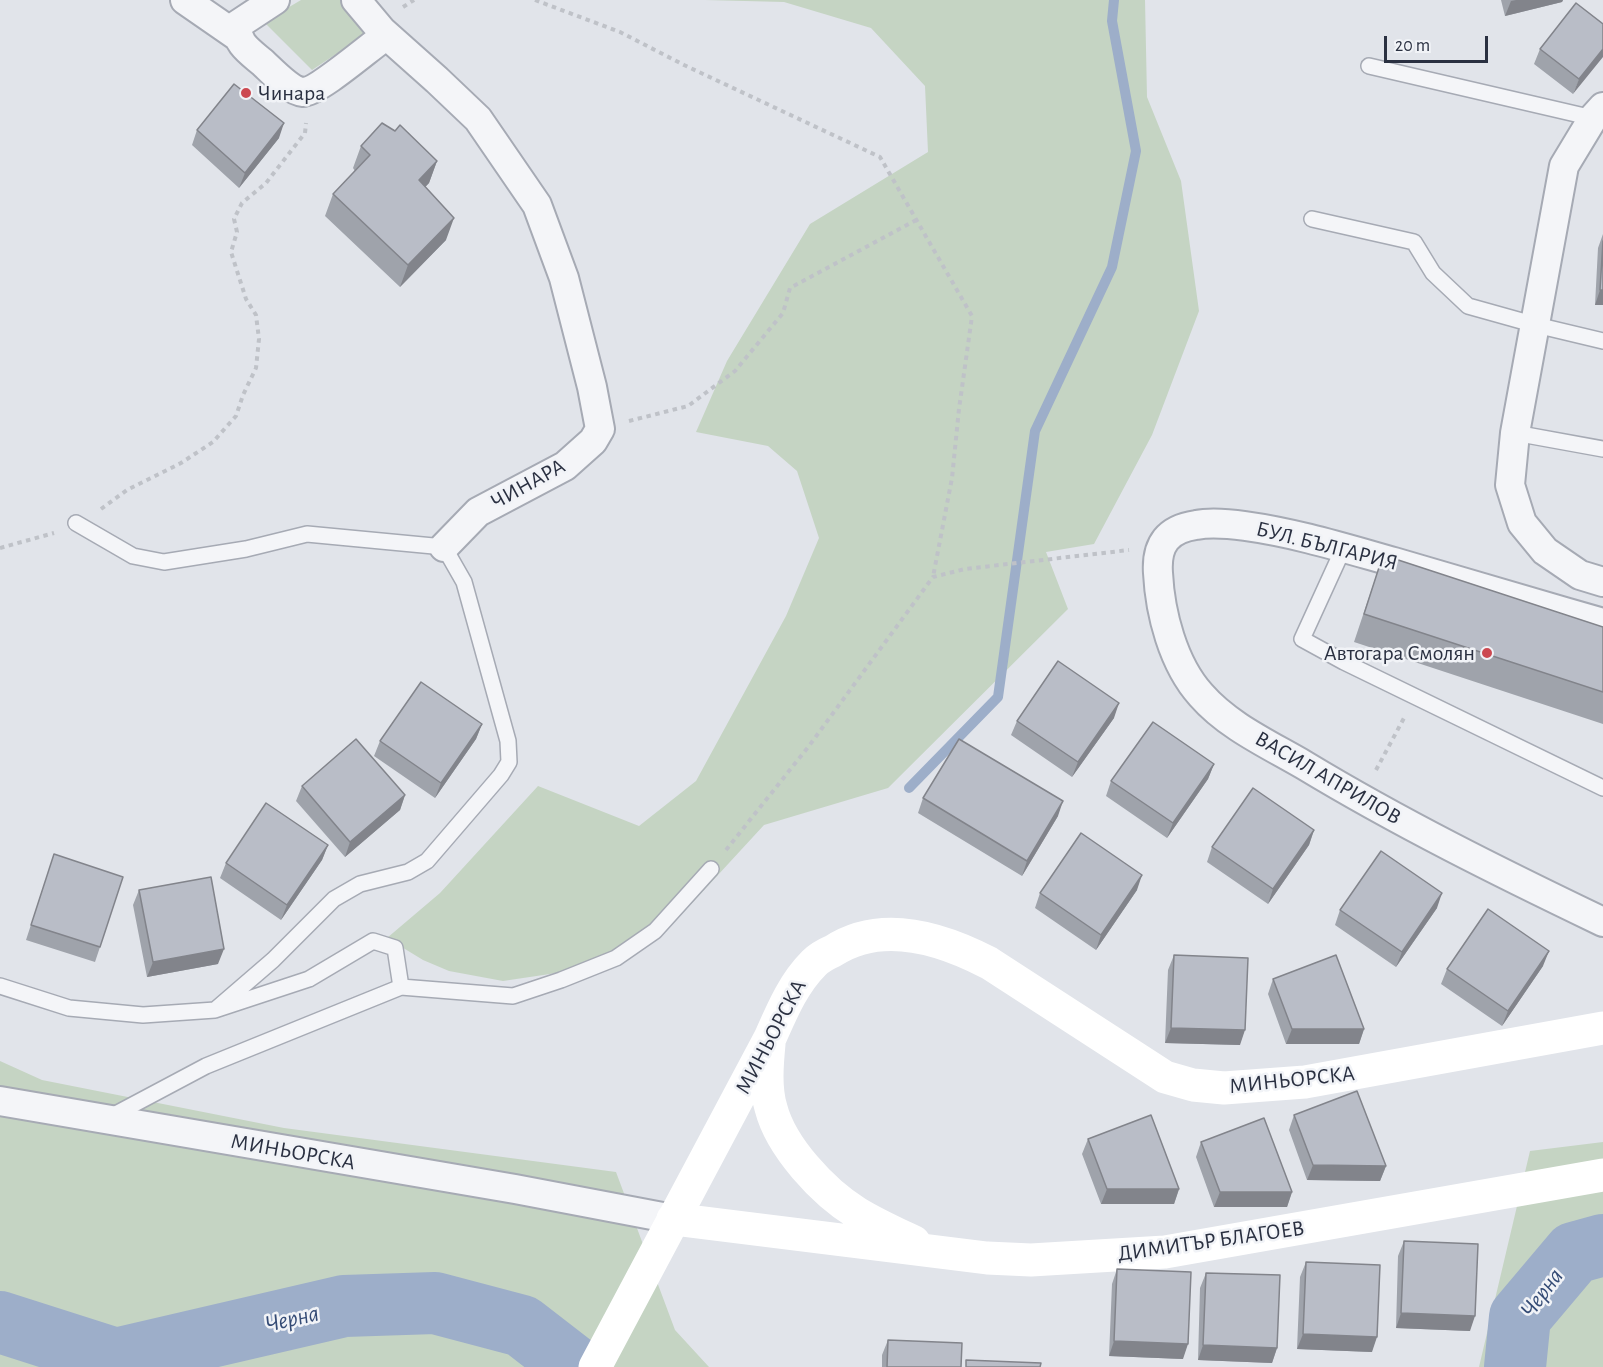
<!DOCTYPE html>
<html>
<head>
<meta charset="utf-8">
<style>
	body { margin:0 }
	#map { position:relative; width:1603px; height:1367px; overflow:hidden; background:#e1e4ea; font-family:"Alegreya Sans",sans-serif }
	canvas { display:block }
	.scale { position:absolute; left:1384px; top:36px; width:104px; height:27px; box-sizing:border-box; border:3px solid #2a3041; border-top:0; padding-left:8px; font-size:18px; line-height:21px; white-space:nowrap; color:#2a3041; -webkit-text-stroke:4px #f1f3f7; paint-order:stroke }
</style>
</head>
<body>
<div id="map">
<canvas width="1603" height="1367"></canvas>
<div class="scale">20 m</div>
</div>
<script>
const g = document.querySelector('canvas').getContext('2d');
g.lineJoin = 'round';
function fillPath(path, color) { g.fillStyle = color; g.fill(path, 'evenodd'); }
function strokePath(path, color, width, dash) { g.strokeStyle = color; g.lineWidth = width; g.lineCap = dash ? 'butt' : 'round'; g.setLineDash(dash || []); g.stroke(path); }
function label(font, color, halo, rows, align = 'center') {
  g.font = font + ' "Alegreya Sans",sans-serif'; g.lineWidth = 5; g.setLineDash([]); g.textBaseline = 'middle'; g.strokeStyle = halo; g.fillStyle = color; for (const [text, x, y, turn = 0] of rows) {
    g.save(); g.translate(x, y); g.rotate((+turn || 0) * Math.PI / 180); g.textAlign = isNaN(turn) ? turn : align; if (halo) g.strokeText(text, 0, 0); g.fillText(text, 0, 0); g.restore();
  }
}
fillPath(new Path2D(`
	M 301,0 L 345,0 L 371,31 L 312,70 L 264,22 Z
	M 705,0 L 1145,0 L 1147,97 L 1181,181 L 1199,311 L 1152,435 L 1094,544 L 1046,552 L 1068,609 L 888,788 L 764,825 L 671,926 L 570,971 L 503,981 L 449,971 L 423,960 L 387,938 L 440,893 L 538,786 L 639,826 L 696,781 L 786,616 L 819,538 L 797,471 L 768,446 L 696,432 L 727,361 L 810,224 L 928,152 L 925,86 L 871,28 L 784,2 Z
	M 0,1061 L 42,1080 L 284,1128 L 616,1172 L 675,1330 L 709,1367 L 0,1367 Z
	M 1603,1142 L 1603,1367 L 1479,1367 L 1530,1151 Z`), '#c5d4c3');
strokePath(new Path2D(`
	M 909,788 L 998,697 L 1035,431 L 1112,267 L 1136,151 L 1112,21 L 1114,0`), '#9daec9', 10);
strokePath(new Path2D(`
	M 0,1322 L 116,1359 L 344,1306 L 435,1303 L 522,1326 L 575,1367
	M 1515,1367 L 1520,1317 L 1574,1253 L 1603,1245`), '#9daec9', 62);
const lane = new Path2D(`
	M 1369,66 L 1593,118
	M 1312,219 L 1414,242 L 1433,273 L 1468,306 L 1536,325 L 1603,341
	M 1515,433 L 1603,449
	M 76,523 L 133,556 L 164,562 L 246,549 L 307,534 L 444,547 L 464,582 L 508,741 L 509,762 L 501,775 L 427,861 L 408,872 L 360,884 L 334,899 L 273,960 L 215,1010
	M 1344,547 L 1302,639 L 1344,662 L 1603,788
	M 0,986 L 69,1008 L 143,1015 L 215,1010 L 309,979 L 373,941 L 395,948 L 401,987 L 513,996 L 561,980 L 616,958 L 655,931 L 711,869
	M 110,1117 L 206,1066 L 401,987`);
const street = new Path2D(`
	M 185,0 L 237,36
	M 275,0 L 237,25 C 236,43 249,51 262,62 C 271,70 290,91 303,92 C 317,92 366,50 380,40 L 382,31 L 356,0
	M 382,31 L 437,80 L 478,119 L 537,205 L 564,278 L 592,387 L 600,429 L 593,441 L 565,466 L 478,512 L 444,547
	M 1603,107 L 1593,118 L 1564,166 L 1515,433 L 1510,485 L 1522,523 L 1545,551 L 1580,575 L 1603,582
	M 1603,623 C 1533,603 1463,582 1394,562 C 1344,548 1296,533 1245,526 C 1230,524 1212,522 1196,525 C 1168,529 1156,544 1158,573 C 1160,613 1173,664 1201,695 C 1228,726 1268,744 1304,765 C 1400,823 1501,873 1603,922
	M 0,1101 L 515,1189 L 673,1219`);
strokePath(lane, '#a6aab4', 18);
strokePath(street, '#a6aab4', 32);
strokePath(new Path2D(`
	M 535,0 L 620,32 L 684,65 L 880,157 L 972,316 L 959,409 L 952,478 L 933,577
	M 403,7 L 414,0
	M 629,421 L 688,406 L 735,371 L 783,313 L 790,288 L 918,219
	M 101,509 L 127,490 L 181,463 L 213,442 L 236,416 L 243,395 L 256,368 L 259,339 L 256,315 L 246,299 L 231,252 L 237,232 L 234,219 L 242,203 L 266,183 L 305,133 L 306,123
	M 0,548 L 54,533
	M 1376,770 L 1404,718
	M 726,850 L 809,746 L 933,577 L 965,569 L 1129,550`), '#bfc2c8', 4, [4.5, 4.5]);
strokePath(lane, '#f4f5f8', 15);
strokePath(street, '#f4f5f8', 28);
strokePath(new Path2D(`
	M 769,1044 C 767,1065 765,1088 771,1108 C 781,1147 823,1192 857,1213 C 875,1224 895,1233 914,1242
	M 673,1219 L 987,1258 L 1031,1260 L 1165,1252 L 1603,1175
	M 595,1367 L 770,1038 C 782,1011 793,984 814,963 C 819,958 826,954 833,951 C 882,919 941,938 989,963 L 1165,1077 L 1193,1085 L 1224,1088 L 1305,1082 L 1603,1028`), '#fff', 33);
fillPath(new Path2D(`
	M 1501,0 L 1563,0 L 1562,2 L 1505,16 Z
	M 1603,24 L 1573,94 L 1534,64 L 1540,49 Z
	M 197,130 L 279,138 L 239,188 L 192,145 Z
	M 361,146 L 437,161 L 429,183 L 425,187 L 446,240 L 400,287 L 325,216 L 333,194 L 355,171 L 353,168 Z
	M 1603,234 L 1603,305 L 1595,305 L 1598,248 Z
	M 1383,555 L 1603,627 L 1603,724 L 1354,642 Z
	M 1114,718 L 1072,777 L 1011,735 L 1017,721 Z
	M 482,724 L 476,739 L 435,798 L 374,756 L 380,741 Z
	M 1214,764 L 1208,779 L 1167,838 L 1106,796 L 1111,781 Z
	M 302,786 L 405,795 L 400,810 L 345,857 L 296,801 Z
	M 923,798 L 1058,816 L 1022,876 L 918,813 Z
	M 1314,830 L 1309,845 L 1268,904 L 1207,862 L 1212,847 Z
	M 328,845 L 322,860 L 281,920 L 220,878 L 226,863 Z
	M 54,854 L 100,947 L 95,962 L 26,940 Z
	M 139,890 L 218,964 L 147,977 L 133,905 Z
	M 1137,890 L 1096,950 L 1035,908 L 1040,893 Z
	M 1437,908 L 1396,967 L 1335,925 L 1340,910 Z
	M 1174,955 L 1240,1045 L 1165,1043 L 1168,970 Z
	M 1543,966 L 1502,1026 L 1441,984 L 1447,969 Z
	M 1273,979 L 1364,1029 L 1359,1044 L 1286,1044 L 1268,994 Z
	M 1294,1115 L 1386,1166 L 1380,1181 L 1307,1180 L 1289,1130 Z
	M 1088,1139 L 1179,1189 L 1174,1204 L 1101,1204 L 1082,1154 Z
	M 1201,1142 L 1292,1192 L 1287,1207 L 1214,1207 L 1196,1157 Z
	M 1404,1241 L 1470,1331 L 1396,1328 L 1398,1256 Z
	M 1306,1262 L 1372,1352 L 1297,1349 L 1300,1277 Z
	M 1117,1269 L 1183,1359 L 1109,1356 L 1112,1284 Z
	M 1206,1273 L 1277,1348 L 1272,1363 L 1198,1360 L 1200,1288 Z
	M 888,1340 L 961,1367 L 882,1367 L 882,1355 Z`), '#9fa3ab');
fillPath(new Path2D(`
	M 1516,0 L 1563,0 L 1562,2 L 1505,16 L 1511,1 Z
	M 1603,49 L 1603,57 L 1573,94 L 1579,79 Z
	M 284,123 L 279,138 L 239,188 L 245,173 Z
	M 437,161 L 429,183 L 411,202 L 419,180 Z
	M 454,218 L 446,240 L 400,287 L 408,265 Z
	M 1600,290 L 1603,290 L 1603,305 L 1595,305 Z
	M 1119,703 L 1114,718 L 1072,777 L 1078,762 Z
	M 482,724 L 476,739 L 435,798 L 441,783 Z
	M 1214,764 L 1208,779 L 1167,838 L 1173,823 Z
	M 405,795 L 400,810 L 345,857 L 350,842 Z
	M 1063,801 L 1058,816 L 1022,876 L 1027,861 Z
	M 1314,830 L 1309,845 L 1268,904 L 1273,889 Z
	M 328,845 L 322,860 L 281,920 L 287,905 Z
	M 1142,875 L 1137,890 L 1096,950 L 1101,935 Z
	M 1442,893 L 1437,908 L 1396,967 L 1402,952 Z
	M 224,949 L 218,964 L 147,977 L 153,962 Z
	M 1549,951 L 1543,966 L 1502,1026 L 1508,1011 Z
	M 1171,1028 L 1245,1030 L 1240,1045 L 1165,1043 Z
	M 1292,1029 L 1364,1029 L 1359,1044 L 1286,1044 Z
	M 1313,1165 L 1386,1166 L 1380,1181 L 1307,1180 Z
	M 1107,1189 L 1179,1189 L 1174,1204 L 1101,1204 Z
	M 1220,1192 L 1292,1192 L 1287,1207 L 1214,1207 Z
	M 1401,1313 L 1475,1316 L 1470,1331 L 1396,1328 Z
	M 1303,1334 L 1377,1337 L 1372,1352 L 1297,1349 Z
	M 1114,1341 L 1188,1344 L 1183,1359 L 1109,1356 Z
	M 1203,1345 L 1277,1348 L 1272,1363 L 1198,1360 Z`), '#82848b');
const building = new Path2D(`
	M 1576,3 L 1603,24 L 1603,49 L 1579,79 L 1540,49 Z
	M 234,84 L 284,123 L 245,173 L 197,130 Z
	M 382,123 L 395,131 L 400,125 L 437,161 L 419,180 L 454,218 L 408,265 L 333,194 L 370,155 L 361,146 Z
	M 1603,241 L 1603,290 L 1600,290 Z
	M 1383,555 L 1603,627 L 1603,692 L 1364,614 Z
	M 1058,661 L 1119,703 L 1078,762 L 1017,721 Z
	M 421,682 L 482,724 L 441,783 L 380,741 Z
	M 1153,722 L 1214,764 L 1173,823 L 1111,781 Z
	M 356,739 L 405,795 L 350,842 L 302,786 Z
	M 959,739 L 1063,801 L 1027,861 L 923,798 Z
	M 1253,788 L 1314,830 L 1273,889 L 1212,847 Z
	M 266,803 L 328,845 L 287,905 L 226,863 Z
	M 1081,833 L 1142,875 L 1101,935 L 1040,893 Z
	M 1381,851 L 1442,893 L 1402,952 L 1340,910 Z
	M 54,854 L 123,877 L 100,947 L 31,925 Z
	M 211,877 L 224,949 L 153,962 L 139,890 Z
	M 1488,909 L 1549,951 L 1508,1011 L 1447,969 Z
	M 1174,955 L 1248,958 L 1245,1030 L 1171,1028 Z
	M 1336,955 L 1364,1029 L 1292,1029 L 1273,979 Z
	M 1357,1091 L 1386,1166 L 1313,1165 L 1294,1115 Z
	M 1151,1115 L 1179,1189 L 1107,1189 L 1088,1139 Z
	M 1264,1118 L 1292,1192 L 1220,1192 L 1201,1142 Z
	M 1404,1241 L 1478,1244 L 1475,1316 L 1401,1313 Z
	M 1306,1262 L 1380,1265 L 1377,1337 L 1303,1334 Z
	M 1117,1269 L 1191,1272 L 1188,1344 L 1114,1341 Z
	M 1206,1273 L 1280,1275 L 1277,1348 L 1203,1345 Z
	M 888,1340 L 962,1343 L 961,1367 L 887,1367 Z
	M 966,1360 L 1041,1363 L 1040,1367 L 966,1367 Z`);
fillPath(building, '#b9bdc7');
strokePath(building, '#82848b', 1.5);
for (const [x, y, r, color] of [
	[246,93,6,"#cc4951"],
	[1487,653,6,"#cc4951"]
]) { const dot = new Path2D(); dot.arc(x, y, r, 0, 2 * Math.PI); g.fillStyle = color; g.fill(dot); strokePath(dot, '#f1f3f7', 2); }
label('22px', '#2a3041', '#f1f3f7', [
	["Чинара",258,93],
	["Автогара Смолян",1475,653,"right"]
], 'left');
label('22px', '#2a3041', '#f1f3f7', [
	["ЧИНАРА",528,484,-29],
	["БУЛ. БЪЛГАРИЯ",1327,546,14],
	["ВАСИЛ АПРИЛОВ",1328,778,30],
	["МИНЬОРСКА",771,1037,-62],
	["МИНЬОРСКА",1292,1080,-6],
	["МИНЬОРСКА",293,1152,10],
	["ДИМИТЪР БЛАГОЕВ",1211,1241,-8]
]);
label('italic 24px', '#344b75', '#f1f3f7', [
	["Черна",1542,1293,-53],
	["Черна",292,1319,-13]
]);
</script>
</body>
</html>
